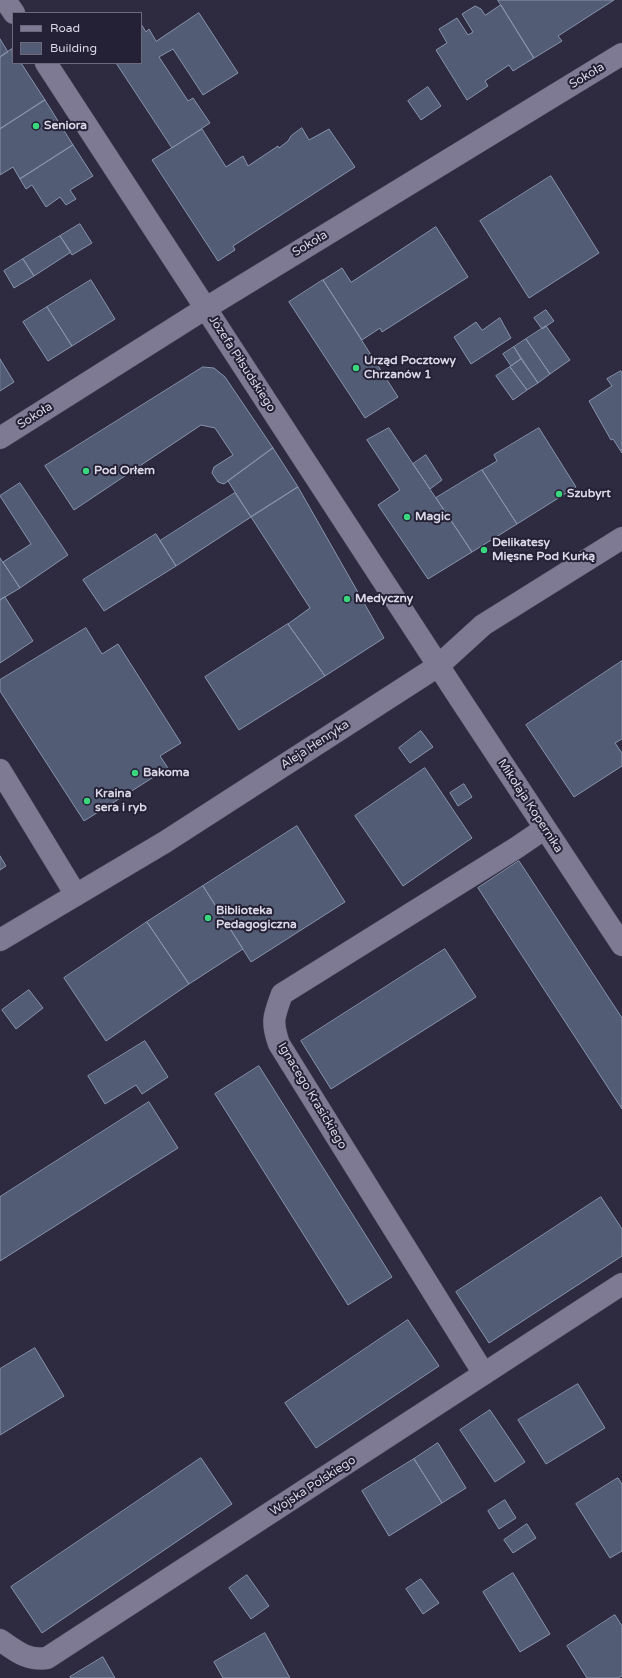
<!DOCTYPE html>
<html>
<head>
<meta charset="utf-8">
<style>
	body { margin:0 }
	#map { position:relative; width:622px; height:1678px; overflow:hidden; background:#2e2a40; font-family:"Varela Round",sans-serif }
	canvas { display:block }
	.legend { position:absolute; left:12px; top:12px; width:130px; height:52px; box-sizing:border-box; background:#242035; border:1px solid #6d697c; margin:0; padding:5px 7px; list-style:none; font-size:12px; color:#dad7e6 }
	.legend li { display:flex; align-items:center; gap:8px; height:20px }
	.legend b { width:20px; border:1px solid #6d697c }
</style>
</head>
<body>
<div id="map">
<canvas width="622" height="1678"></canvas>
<ul class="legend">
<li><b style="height:5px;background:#7e7a94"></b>Road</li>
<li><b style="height:11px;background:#525d75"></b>Building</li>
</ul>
</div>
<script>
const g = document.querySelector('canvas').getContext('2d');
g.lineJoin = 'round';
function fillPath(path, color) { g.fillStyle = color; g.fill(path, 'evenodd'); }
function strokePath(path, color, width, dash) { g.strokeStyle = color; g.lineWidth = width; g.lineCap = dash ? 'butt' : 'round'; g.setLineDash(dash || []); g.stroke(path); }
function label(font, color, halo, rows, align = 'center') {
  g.font = font + ' "Varela Round",sans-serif'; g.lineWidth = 4; g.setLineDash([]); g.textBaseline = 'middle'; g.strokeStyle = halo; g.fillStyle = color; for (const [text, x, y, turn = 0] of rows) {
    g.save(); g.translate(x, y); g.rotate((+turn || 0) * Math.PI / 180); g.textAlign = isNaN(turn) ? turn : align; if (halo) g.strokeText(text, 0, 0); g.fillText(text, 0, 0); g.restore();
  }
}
const building = new Path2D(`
	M 498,0 L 614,0 L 558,36 L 562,41 L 534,58 Z
	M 501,5 L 534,58 L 513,71 L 509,65 L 485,81 L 488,86 L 467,100 L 436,50 L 447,43 L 439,29 L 457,18 L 468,35 L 473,32 L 462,14 L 475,6 L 481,9 L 485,15 Z
	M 199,13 L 238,73 L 203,95 L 173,49 L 159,57 L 188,101 L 193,98 L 210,123 L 172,148 L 116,63 L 141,63 L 141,24 L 146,32 L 149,29 L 156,41 Z
	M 0,39 L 8,52 L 0,57 Z
	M 12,49 L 13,63 L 21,63 L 45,100 L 0,129 L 0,57 Z
	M 428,87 L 441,106 L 421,120 L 408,101 Z
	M 45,100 L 73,145 L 20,179 L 13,167 L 0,175 L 0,129 Z
	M 302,128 L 309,140 L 329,129 L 355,167 L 233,246 L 235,250 L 218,261 L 152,160 L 202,129 L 226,167 L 243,156 L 248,166 L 278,146 L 279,148 L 288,141 L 291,136 Z
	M 73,145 L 93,176 L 70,190 L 76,199 L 66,205 L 60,197 L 46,207 L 32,185 L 26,189 L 20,179 Z
	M 551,176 L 599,253 L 529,298 L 480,221 Z
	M 80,224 L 92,243 L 72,255 L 60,236 Z
	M 436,227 L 468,277 L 382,332 L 380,328 L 362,340 L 323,280 L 342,268 L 351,282 Z
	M 60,236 L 71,252 L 34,276 L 23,259 Z
	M 23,259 L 34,276 L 14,288 L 4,271 Z
	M 91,280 L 115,319 L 72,346 L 47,307 Z
	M 323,280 L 398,397 L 365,418 L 289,302 Z
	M 47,307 L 72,346 L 48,361 L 23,322 Z
	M 546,310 L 554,321 L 542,329 L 534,318 Z
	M 500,318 L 511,338 L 471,364 L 454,337 L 476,322 L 482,330 Z
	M 546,326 L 570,360 L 550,374 L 526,339 Z
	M 526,339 L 550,374 L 538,383 L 514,347 Z
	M 514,347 L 521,359 L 511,366 L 503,354 Z
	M 0,359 L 14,382 L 0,391 Z
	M 521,359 L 538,383 L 527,390 L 510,367 Z
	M 203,367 L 214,368 L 225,377 L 273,448 L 224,484 L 218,482 L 212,473 L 214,467 L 233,455 L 215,428 L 201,425 L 74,510 L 45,466 Z
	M 510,367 L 527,390 L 513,400 L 496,376 Z
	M 621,371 L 622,373 L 622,453 L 613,439 L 611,440 L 589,401 L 612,386 L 607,379 Z
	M 389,428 L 472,552 L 428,579 L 378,505 L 400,490 L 367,440 Z
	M 539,428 L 576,487 L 517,524 L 482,470 L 497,461 L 494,455 Z
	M 273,448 L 298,487 L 251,517 L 228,481 Z
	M 426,455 L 442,480 L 430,489 L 413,464 Z
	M 482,470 L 517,524 L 472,552 L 436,498 Z
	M 20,483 L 68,555 L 20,588 L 3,562 L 31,544 L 0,496 Z
	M 298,487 L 384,638 L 325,676 L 288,624 L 310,608 L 251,517 Z
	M 235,493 L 251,517 L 176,566 L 160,541 Z
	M 156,534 L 176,566 L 104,611 L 83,580 Z
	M 0,558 L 20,588 L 0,600 Z
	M 5,597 L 33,641 L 0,663 L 0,600 Z
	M 288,624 L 325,676 L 239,730 L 205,677 Z
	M 86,628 L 102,654 L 118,644 L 181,743 L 160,756 L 168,768 L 84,821 L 0,691 L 0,680 Z
	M 622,661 L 622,739 L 615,743 L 622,753 L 622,766 L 574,797 L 526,725 Z
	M 421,731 L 433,747 L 410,763 L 399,748 Z
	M 425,768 L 472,838 L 403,886 L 355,816 Z
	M 464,784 L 472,797 L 458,806 L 450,793 Z
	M 297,826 L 345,902 L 251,962 L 203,886 Z
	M 0,856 L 6,866 L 0,870 Z
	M 519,861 L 622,1018 L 622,1109 L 478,888 Z
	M 203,886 L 243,949 L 189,984 L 147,922 Z
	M 147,922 L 189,984 L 106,1041 L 64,978 Z
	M 445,949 L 476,997 L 331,1089 L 301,1041 Z
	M 29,990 L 43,1008 L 16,1029 L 2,1010 Z
	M 145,1041 L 168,1077 L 142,1094 L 136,1085 L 105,1104 L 88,1076 Z
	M 259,1066 L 392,1277 L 348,1305 L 215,1094 Z
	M 149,1102 L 178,1148 L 0,1261 L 0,1197 Z
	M 601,1197 L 622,1229 L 622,1256 L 489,1343 L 456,1292 Z
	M 408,1320 L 439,1366 L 316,1448 L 285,1403 Z
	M 35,1348 L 64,1396 L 0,1435 L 0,1369 Z
	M 578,1384 L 605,1428 L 546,1464 L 518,1420 Z
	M 490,1410 L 525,1462 L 495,1482 L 460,1430 Z
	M 438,1443 L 466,1488 L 442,1503 L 414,1459 Z
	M 201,1458 L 232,1504 L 42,1633 L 11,1587 Z
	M 414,1459 L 442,1503 L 389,1536 L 362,1491 Z
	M 618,1478 L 622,1484 L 622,1551 L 610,1558 L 576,1504 Z
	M 505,1500 L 516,1518 L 499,1529 L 488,1511 Z
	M 527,1524 L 536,1538 L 513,1553 L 504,1540 Z
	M 513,1573 L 550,1634 L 520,1652 L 483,1592 Z
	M 247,1575 L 269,1606 L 251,1619 L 229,1588 Z
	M 421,1579 L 439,1603 L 423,1614 L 406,1589 Z
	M 615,1615 L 622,1626 L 622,1676 L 618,1678 L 587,1678 L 567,1646 Z
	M 265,1633 L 290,1678 L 223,1678 L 214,1662 Z
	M 103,1657 L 115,1678 L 71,1678 L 70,1677 Z`);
fillPath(building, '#525d75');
strokePath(building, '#8793ac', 1);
const minor = new Path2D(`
	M 5,0 L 14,13
	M 46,63 L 462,702 L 622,945
	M 0,438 L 206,308 L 622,54
	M 0,770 L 76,895
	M 0,940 L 165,842 L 438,666 L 483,625 L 622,538
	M 484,1374 L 279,1044 C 271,1021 274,1016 282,994 L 516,848 L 544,829
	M 0,1640 C 16,1651 27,1661 47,1658 L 622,1284`);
strokePath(minor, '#494558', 23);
strokePath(minor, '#7e7a94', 22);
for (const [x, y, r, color] of [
	[36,126,4,"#3ad77f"],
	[356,368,4,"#3ad77f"],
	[86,471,4,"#3ad77f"],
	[559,494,4,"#3ad77f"],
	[407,517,4,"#3ad77f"],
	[484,550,4,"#3ad77f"],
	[347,599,4,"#3ad77f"],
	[135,773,4,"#3ad77f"],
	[87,801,4,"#3ad77f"],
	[208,918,4,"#3ad77f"]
]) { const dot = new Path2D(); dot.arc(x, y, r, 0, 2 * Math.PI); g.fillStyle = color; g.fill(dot); strokePath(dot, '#242035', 1.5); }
label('12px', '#dad7e6', '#242035', [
	["Sokoła",587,76,-31],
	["Sokoła",310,244,-31],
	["Józefa Piłsudskiego",242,364,57],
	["Sokoła",35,416,-32],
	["Aleja Henryka",315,745,-33],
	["Mikołaja Kopernika",530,806,57],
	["Ignacego Krasickiego",312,1096,59],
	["Wojska Polskiego",313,1486,-33]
]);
label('bold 12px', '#dad7e6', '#242035', [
	["Seniora",44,126],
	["Urząd Pocztowy",364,361],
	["Chrzanów 1",364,375],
	["Pod Orłem",94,471],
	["Szubyrt",567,494],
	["Magic",415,517],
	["Delikatesy",492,543],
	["Mięsne Pod Kurką",492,557],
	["Medyczny",355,599],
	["Bakoma",143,773],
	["Kraina",95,794],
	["sera i ryb",95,808],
	["Biblioteka",216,911],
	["Pedagogiczna",216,925]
], 'left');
</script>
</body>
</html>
